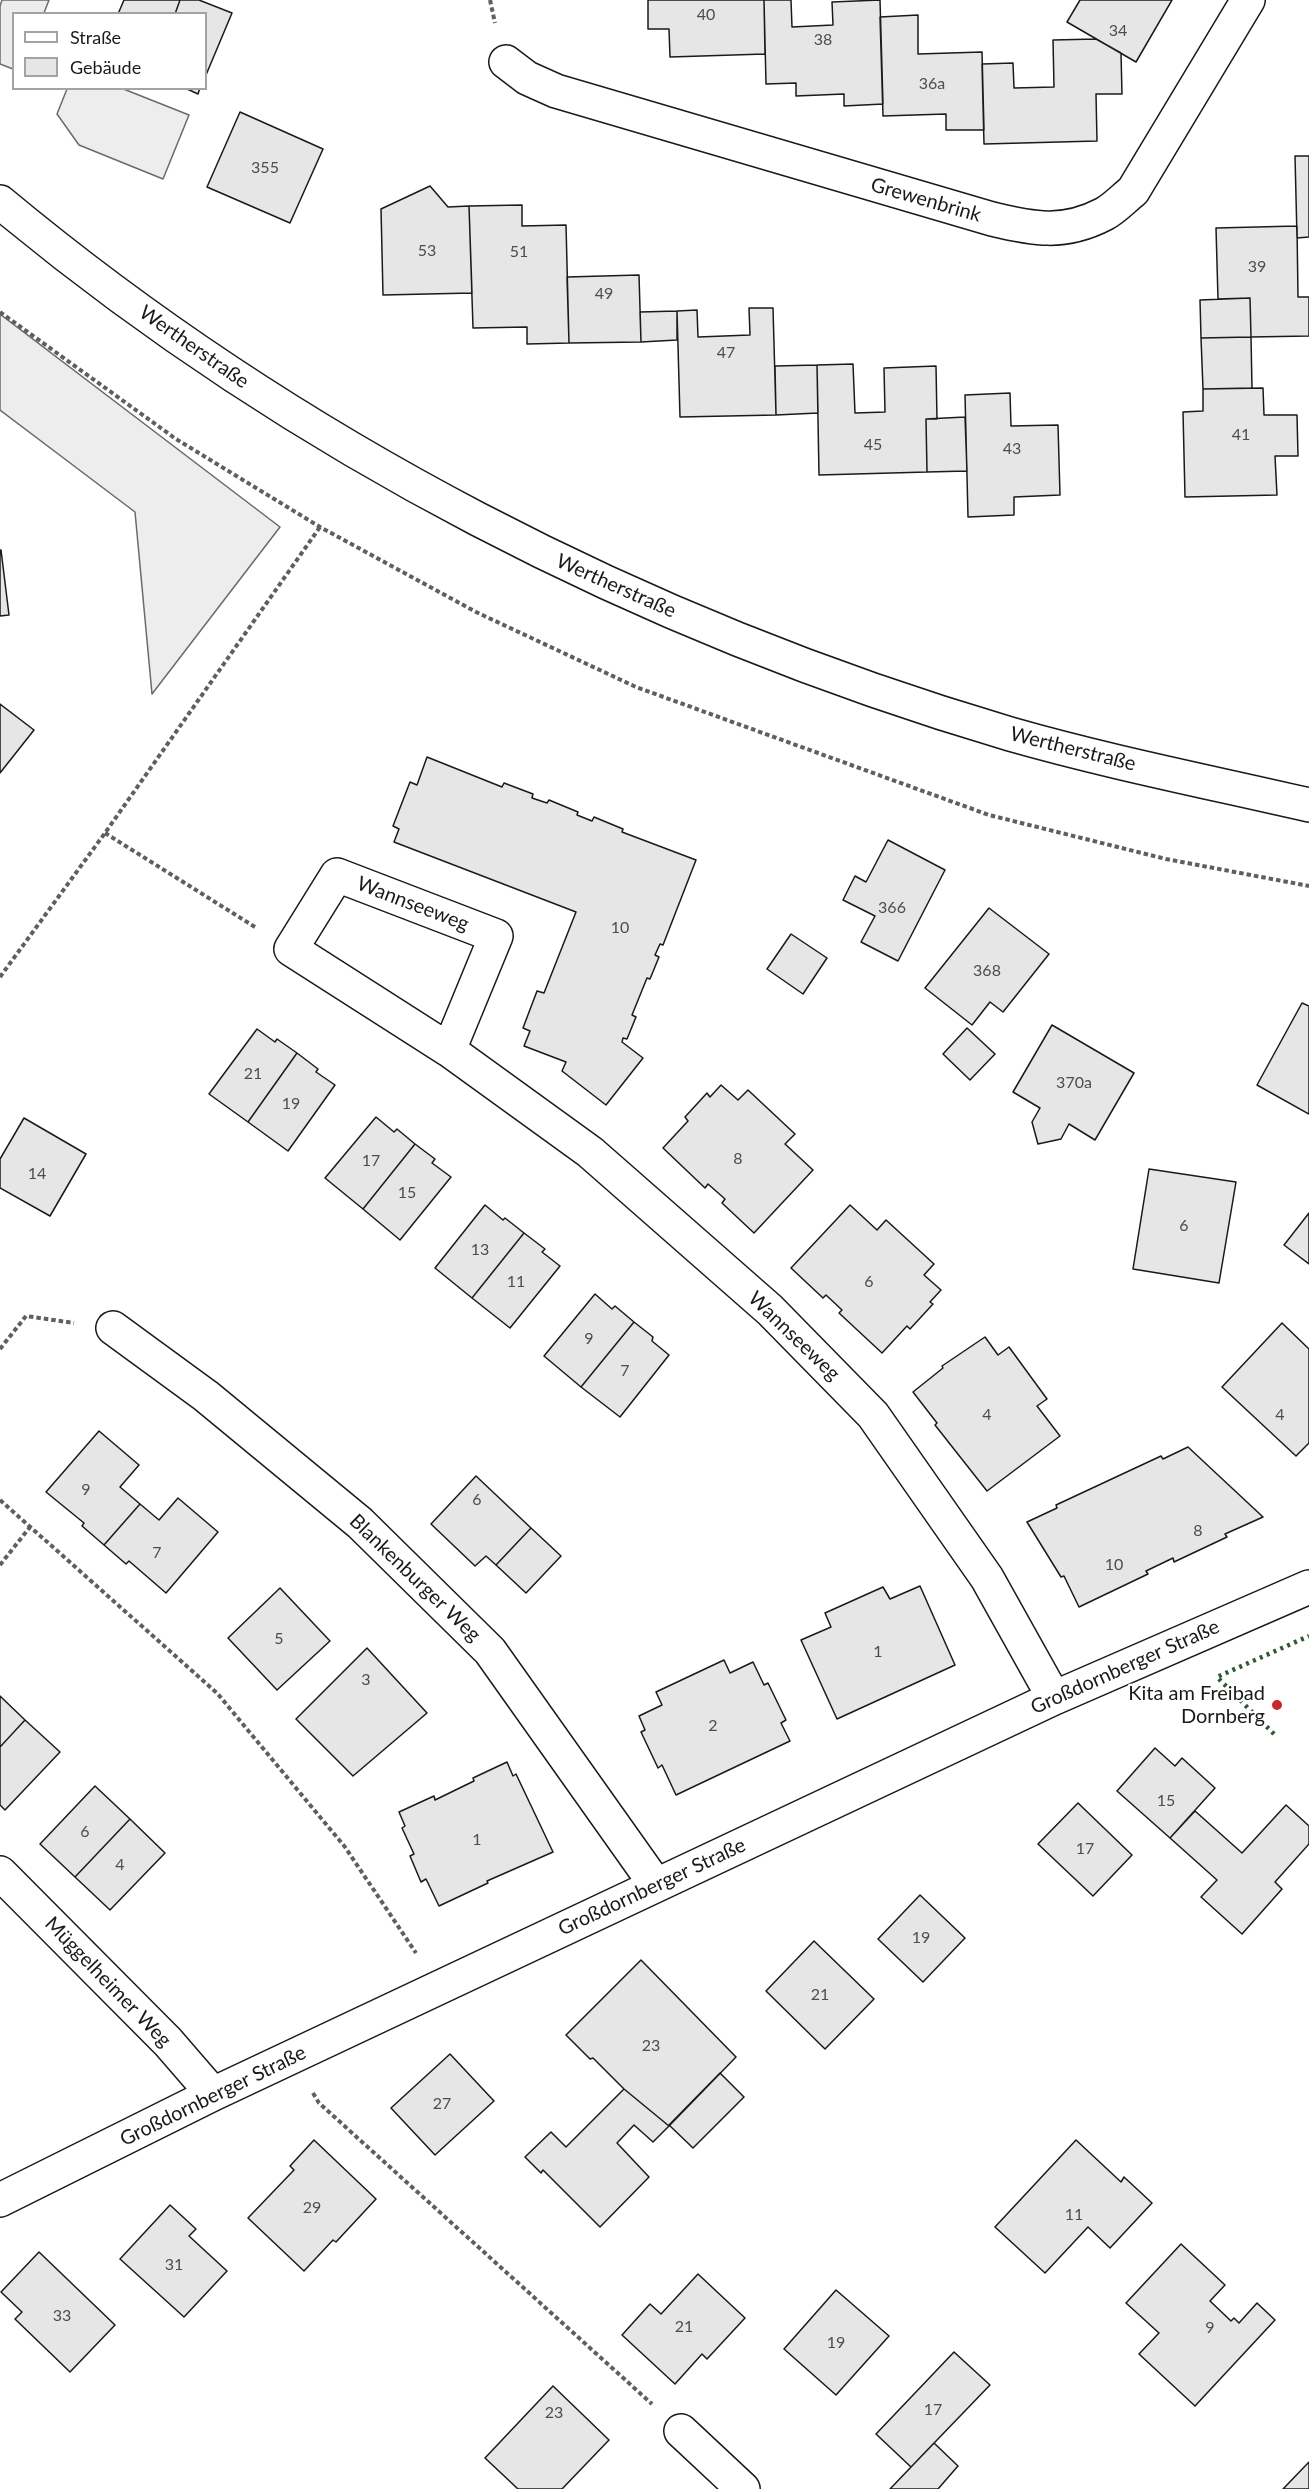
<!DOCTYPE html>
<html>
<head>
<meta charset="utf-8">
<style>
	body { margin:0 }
	#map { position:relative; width:1309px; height:2489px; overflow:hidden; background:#fff; font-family:Lato,sans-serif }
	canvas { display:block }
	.legend { position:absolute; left:12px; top:12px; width:195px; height:78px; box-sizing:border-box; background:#fff; border:2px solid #a3a3a3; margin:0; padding:8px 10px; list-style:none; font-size:18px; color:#1a1a1a }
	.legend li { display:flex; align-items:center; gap:12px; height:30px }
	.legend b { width:30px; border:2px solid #a3a3a3 }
</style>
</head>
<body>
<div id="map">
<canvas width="1309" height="2489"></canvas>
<ul class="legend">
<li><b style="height:8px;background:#fff"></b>Straße</li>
<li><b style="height:16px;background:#e6e6e6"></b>Gebäude</li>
</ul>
</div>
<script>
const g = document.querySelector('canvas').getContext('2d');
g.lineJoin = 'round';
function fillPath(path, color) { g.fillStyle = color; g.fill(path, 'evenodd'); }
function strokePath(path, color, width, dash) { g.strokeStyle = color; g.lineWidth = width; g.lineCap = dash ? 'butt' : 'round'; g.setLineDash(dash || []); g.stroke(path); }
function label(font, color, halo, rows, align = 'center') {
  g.font = font + ' Lato,sans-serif'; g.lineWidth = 4.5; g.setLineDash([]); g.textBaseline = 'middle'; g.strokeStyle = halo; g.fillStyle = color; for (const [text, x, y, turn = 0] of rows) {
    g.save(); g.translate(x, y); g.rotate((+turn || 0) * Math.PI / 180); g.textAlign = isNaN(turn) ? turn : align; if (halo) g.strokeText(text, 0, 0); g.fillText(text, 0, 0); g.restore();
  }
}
const built = new Path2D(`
	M 2,0 L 49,0 L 44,13 L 14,14 L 13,69 L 0,64 L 0,6 Z
	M 121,88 L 189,115 L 163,179 L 79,145 L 57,114 L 67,89 Z
	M 0,314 L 280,527 L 152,694 L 135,512 L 0,410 Z`);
fillPath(built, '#ededed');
strokePath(built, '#6a6a6a', 1.5);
const building = new Path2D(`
	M 124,0 L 180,0 L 175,14 L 118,14 Z
	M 180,0 L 199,0 L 232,13 L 206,75 L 206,14 L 175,14 Z
	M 648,0 L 764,0 L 765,54 L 670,57 L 669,29 L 648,29 Z
	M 764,0 L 791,0 L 792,27 L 833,25 L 832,2 L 880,0 L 883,104 L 844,106 L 844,94 L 796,96 L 796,83 L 766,84 Z
	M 1080,0 L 1172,0 L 1136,62 L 1067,22 Z
	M 918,15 L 918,54 L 982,52 L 984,130 L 946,130 L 946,114 L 883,116 L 880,17 Z
	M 1096,39 L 1121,53 L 1122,94 L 1096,94 L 1097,141 L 984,144 L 982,64 L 1013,63 L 1014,88 L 1054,87 L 1053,40 Z
	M 185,88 L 200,88 L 198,94 Z
	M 240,112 L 323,149 L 290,223 L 207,187 Z
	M 1295,156 L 1309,156 L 1309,237 L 1297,238 Z
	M 430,186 L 448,207 L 469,206 L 472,293 L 383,295 L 381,209 Z
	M 522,205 L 522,226 L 566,225 L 569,343 L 527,344 L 527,327 L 473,328 L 469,206 Z
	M 1297,226 L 1298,297 L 1309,297 L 1309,336 L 1251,337 L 1250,298 L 1218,299 L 1216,228 Z
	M 639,275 L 641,342 L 569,343 L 567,277 Z
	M 1250,298 L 1251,337 L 1201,338 L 1200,300 Z
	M 749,308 L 773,308 L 776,415 L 680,417 L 677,311 L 697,310 L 698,337 L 750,335 Z
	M 677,311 L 677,340 L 641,342 L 640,312 Z
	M 1251,337 L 1252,388 L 1203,389 L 1201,338 Z
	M 853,364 L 855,413 L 885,412 L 884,368 L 936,366 L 937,419 L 926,419 L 927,472 L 819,475 L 817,365 Z
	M 817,365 L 818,413 L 776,415 L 775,366 Z
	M 1263,388 L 1264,415 L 1297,415 L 1298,456 L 1275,456 L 1277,495 L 1185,497 L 1183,412 L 1203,411 L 1203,389 Z
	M 1010,393 L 1011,426 L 1058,425 L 1060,495 L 1014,497 L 1014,515 L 968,517 L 965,395 Z
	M 965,417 L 967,471 L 927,472 L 926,419 Z
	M 1,550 L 9,615 L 0,616 L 0,550 Z
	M 0,704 L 34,730 L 0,773 Z
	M 427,757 L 502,787 L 504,783 L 533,794 L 532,798 L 547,803 L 549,800 L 578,812 L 577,815 L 592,821 L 594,817 L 623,829 L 622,832 L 696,860 L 663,945 L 660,944 L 655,955 L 659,957 L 650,979 L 647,978 L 632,1015 L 636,1017 L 627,1039 L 623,1038 L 622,1042 L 643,1058 L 606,1105 L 562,1071 L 566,1062 L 524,1046 L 530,1031 L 523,1028 L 537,991 L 544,993 L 576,912 L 394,842 L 399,829 L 393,826 L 410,782 L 417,785 Z
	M 888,840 L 945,870 L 898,961 L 861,942 L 875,916 L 843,900 L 855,876 L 866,882 Z
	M 989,908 L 1049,954 L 1003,1012 L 990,1002 L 972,1025 L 925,988 Z
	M 791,934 L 827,958 L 803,994 L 767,969 Z
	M 1302,1003 L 1309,1006 L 1309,1114 L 1257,1085 Z
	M 1052,1025 L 1134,1073 L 1095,1140 L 1069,1124 L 1061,1139 L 1038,1144 L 1032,1122 L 1040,1108 L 1013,1092 Z
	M 967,1028 L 995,1054 L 970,1080 L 943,1054 Z
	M 257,1029 L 275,1042 L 277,1039 L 297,1053 L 248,1122 L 209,1094 Z
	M 297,1053 L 318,1069 L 316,1072 L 335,1085 L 288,1151 L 248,1122 Z
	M 721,1085 L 738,1100 L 748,1090 L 795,1134 L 785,1144 L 813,1170 L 754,1233 L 722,1203 L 725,1199 L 708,1184 L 705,1188 L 663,1148 L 688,1121 L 685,1117 L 707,1093 L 710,1097 Z
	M 376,1117 L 394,1132 L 397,1129 L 415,1144 L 363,1209 L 325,1178 Z
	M 24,1118 L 86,1154 L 50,1216 L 0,1188 L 0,1159 Z
	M 415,1144 L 435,1159 L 432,1163 L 451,1177 L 400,1240 L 363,1209 Z
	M 1149,1169 L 1236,1182 L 1219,1283 L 1133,1269 Z
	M 485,1205 L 503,1220 L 505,1218 L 524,1233 L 472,1298 L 435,1268 Z
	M 850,1205 L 877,1230 L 886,1220 L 934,1264 L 924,1275 L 941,1290 L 930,1302 L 933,1304 L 910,1329 L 907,1326 L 882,1353 L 839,1313 L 842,1310 L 826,1295 L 823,1298 L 791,1268 Z
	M 1309,1213 L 1309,1264 L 1284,1245 Z
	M 524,1233 L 545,1249 L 542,1252 L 560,1266 L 510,1328 L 472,1298 Z
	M 595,1294 L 612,1309 L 615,1306 L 634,1322 L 581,1387 L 544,1356 Z
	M 634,1322 L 653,1337 L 652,1341 L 669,1355 L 620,1417 L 581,1387 Z
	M 1282,1323 L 1309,1349 L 1309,1443 L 1296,1456 L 1222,1387 Z
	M 985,1337 L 998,1355 L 1009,1347 L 1047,1399 L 1037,1406 L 1060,1436 L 987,1491 L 935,1425 L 937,1423 L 913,1392 L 943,1368 L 942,1366 Z
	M 99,1431 L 139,1465 L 120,1487 L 140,1504 L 104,1545 L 82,1526 L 84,1523 L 46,1492 Z
	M 1188,1447 L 1263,1517 L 1225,1534 L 1227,1537 L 1174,1562 L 1173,1558 L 1146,1571 L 1148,1574 L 1079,1607 L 1064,1576 L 1061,1577 L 1027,1522 L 1057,1508 L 1056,1505 L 1161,1456 L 1163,1459 Z
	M 476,1476 L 531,1528 L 496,1565 L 486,1556 L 475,1566 L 431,1524 Z
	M 178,1498 L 218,1532 L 166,1593 L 129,1561 L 126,1564 L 104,1545 L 140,1504 L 159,1520 Z
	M 531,1528 L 561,1556 L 526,1593 L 496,1565 Z
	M 920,1586 L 955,1665 L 837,1719 L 801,1640 L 831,1627 L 825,1613 L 883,1587 L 890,1599 Z
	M 280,1588 L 330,1641 L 277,1690 L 228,1638 Z
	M 367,1648 L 427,1713 L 353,1776 L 296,1719 Z
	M 724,1660 L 730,1673 L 753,1662 L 764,1685 L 768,1683 L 786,1720 L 781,1723 L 790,1741 L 676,1795 L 662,1765 L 658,1768 L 641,1732 L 645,1730 L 639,1716 L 662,1705 L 656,1692 Z
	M 0,1696 L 25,1720 L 0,1747 Z
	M 25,1720 L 60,1752 L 5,1810 L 0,1805 L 0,1747 Z
	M 1155,1748 L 1175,1766 L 1182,1758 L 1215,1788 L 1170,1838 L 1117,1791 Z
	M 507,1762 L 513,1776 L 516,1774 L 553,1852 L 487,1881 L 488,1883 L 439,1906 L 426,1879 L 421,1882 L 410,1856 L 414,1854 L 402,1828 L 405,1826 L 399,1812 L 434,1796 L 435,1800 L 474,1781 L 473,1778 Z
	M 95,1786 L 130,1819 L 75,1877 L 40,1844 Z
	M 1078,1803 L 1132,1855 L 1093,1896 L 1038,1844 Z
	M 1286,1805 L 1309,1826 L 1309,1844 L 1275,1882 L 1282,1889 L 1242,1934 L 1201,1897 L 1217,1880 L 1170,1838 L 1195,1811 L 1242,1853 Z
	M 130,1819 L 165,1853 L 110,1910 L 75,1877 Z
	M 920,1895 L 965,1938 L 923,1982 L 878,1939 Z
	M 814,1941 L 874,1999 L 825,2049 L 766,1991 Z
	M 641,1960 L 736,2057 L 669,2126 L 624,2089 L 593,2058 L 590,2059 L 566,2035 Z
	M 450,2054 L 494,2101 L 435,2155 L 391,2108 Z
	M 720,2073 L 744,2097 L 693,2148 L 669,2125 Z
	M 624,2089 L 669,2126 L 653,2142 L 634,2125 L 617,2143 L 649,2177 L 600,2227 L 543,2170 L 541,2173 L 525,2157 L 551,2132 L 566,2147 Z
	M 314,2140 L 376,2199 L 336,2242 L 333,2240 L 304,2271 L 248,2218 L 294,2170 L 290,2166 Z
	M 1076,2140 L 1121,2182 L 1124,2177 L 1152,2203 L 1110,2248 L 1088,2227 L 1045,2273 L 995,2227 Z
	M 170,2205 L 196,2229 L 189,2236 L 227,2271 L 184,2317 L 120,2259 Z
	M 1181,2244 L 1225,2285 L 1210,2301 L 1231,2321 L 1234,2318 L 1239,2323 L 1257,2303 L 1275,2320 L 1195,2406 L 1139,2354 L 1159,2333 L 1126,2303 Z
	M 39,2252 L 115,2325 L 70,2372 L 15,2319 L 22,2312 L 1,2292 Z
	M 698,2274 L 745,2318 L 707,2359 L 702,2354 L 675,2384 L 622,2335 L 650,2304 L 661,2314 Z
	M 836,2290 L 889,2336 L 836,2395 L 784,2349 Z
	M 954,2352 L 990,2385 L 911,2467 L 876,2434 Z
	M 553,2386 L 609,2440 L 562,2489 L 518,2489 L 485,2458 Z
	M 934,2443 L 958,2466 L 938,2489 L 890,2489 Z
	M 1309,2462 L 1309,2489 L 1283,2489 Z`);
fillPath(building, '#e6e6e6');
strokePath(building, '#1a1a1a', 1.5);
const minor = new Path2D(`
	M 506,62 L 527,78 L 556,91 L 992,219 C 1033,229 1064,235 1104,214 C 1114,209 1124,198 1133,191 L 1248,0
	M 449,1050 L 496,936 L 337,875 L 291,949 L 449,1050 L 590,1152 L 770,1310 L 873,1415 L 987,1578 L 1054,1698
	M 113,1328 L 206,1396 L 360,1523 L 490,1651 L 656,1885
	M 0,1873 L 168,2042 L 213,2094
	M 0,2200 L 213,2094 L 1054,1698 L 1309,1587
	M 681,2431 L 743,2489`);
const secondary = new Path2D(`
	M 0,202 C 293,446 644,626 1010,734 C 1108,762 1209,782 1309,805`);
strokePath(minor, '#1a1a1a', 36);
strokePath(secondary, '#1a1a1a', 36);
strokePath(new Path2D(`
	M 490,0 L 495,23
	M 0,312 L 176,439 L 320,527 L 476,612 L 636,687 L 989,815 L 1166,859 L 1309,886
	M 105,833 L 255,927
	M 0,977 L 105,833 L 320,527
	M 0,1349 L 26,1316 L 74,1323
	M 0,1500 L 217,1693 L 345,1847 L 416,1953
	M 0,1565 L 30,1527
	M 313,2093 L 319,2103 L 652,2404`), '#5f5f5f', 4, [4.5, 3]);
strokePath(minor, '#fff', 33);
strokePath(secondary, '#fff', 33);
strokePath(new Path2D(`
	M 1274,1734 L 1217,1677 L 1309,1636`), '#2b5a34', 4.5, [3, 4.5]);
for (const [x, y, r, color] of [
	[1277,1705,6,"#c62828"]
]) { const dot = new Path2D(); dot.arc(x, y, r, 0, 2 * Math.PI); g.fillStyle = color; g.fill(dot); strokePath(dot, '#fff', 2); }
label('16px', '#4d4d4d', null, [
	["40",706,15],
	["34",1118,31],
	["38",823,40],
	["36a",932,84],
	["355",265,168],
	["53",427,251],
	["51",519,252],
	["39",1257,267],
	["49",604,294],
	["47",726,353],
	["41",1241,435],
	["45",873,445],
	["43",1012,449],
	["366",892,908],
	["10",620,928],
	["368",987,971],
	["21",253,1074],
	["370a",1074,1083],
	["19",291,1104],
	["8",738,1159],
	["17",371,1161],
	["14",37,1174],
	["15",407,1193],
	["6",1184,1226],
	["13",480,1250],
	["11",516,1282],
	["6",869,1282],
	["9",589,1339],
	["7",625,1371],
	["4",987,1415],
	["4",1280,1415],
	["9",86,1490],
	["6",477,1500],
	["8",1198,1531],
	["7",157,1553],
	["10",1114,1565],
	["5",279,1639],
	["1",878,1652],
	["3",366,1680],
	["2",713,1726],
	["15",1166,1801],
	["6",85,1832],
	["1",477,1840],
	["17",1085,1849],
	["4",120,1865],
	["19",921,1938],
	["21",820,1995],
	["23",651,2046],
	["27",442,2104],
	["29",312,2208],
	["11",1074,2215],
	["31",174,2265],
	["33",62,2316],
	["21",684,2327],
	["9",1210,2328],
	["19",836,2343],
	["17",933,2410],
	["23",554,2413]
]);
label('20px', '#1a1a1a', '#fff', [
	["Grewenbrink",926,200,16],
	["Wertherstraße",194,347,35],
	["Wertherstraße",616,586,24],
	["Wertherstraße",1073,749,14],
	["Wannseeweg",413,904,21],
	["Wannseeweg",794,1336,44],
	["Blankenburger Weg",415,1578,44],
	["Großdornberger Straße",1125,1667,-24],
	["Großdornberger Straße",652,1887,-25],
	["Müggelheimer Weg",108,1982,46],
	["Großdornberger Straße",213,2096,-26]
]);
label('20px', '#1a1a1a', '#fff', [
	["Kita am Freibad",1265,1694],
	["Dornberg",1265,1717]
], 'right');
</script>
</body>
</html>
